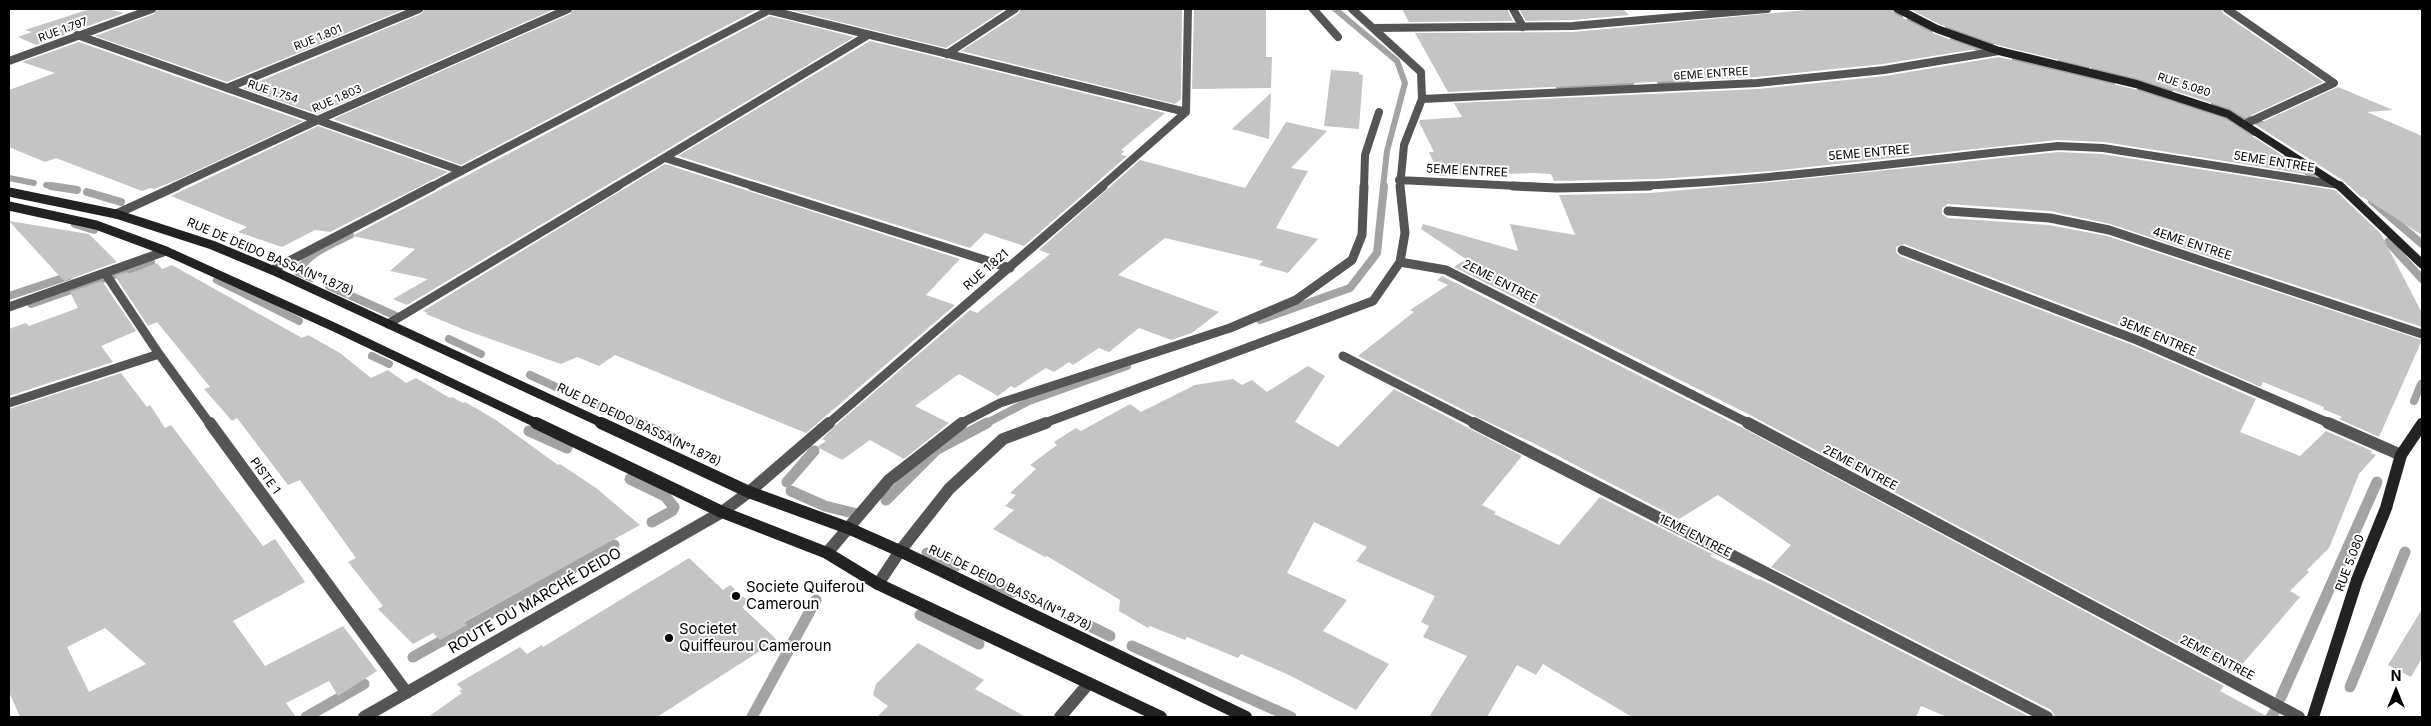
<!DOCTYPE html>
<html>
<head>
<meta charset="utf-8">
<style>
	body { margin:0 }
	#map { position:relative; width:2431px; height:726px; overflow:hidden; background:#fff; font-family:Inter,sans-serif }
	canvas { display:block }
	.frame { position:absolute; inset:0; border:10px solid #000; pointer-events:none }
	.north { position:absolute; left:2371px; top:666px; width:50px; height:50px; -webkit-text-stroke:4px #fff; paint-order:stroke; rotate:0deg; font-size:14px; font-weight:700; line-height:20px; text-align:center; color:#000 }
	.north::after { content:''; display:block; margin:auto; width:18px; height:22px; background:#000; clip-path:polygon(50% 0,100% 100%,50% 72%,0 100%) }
</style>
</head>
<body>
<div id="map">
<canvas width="2431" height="726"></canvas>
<div class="frame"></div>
<div class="north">N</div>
</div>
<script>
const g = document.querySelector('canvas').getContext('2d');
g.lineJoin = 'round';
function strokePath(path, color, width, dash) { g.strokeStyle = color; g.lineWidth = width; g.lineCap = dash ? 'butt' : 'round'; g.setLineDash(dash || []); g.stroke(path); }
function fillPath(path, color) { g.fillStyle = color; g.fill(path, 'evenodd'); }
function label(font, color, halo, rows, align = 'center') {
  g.font = font + ' Inter,sans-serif'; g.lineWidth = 4; g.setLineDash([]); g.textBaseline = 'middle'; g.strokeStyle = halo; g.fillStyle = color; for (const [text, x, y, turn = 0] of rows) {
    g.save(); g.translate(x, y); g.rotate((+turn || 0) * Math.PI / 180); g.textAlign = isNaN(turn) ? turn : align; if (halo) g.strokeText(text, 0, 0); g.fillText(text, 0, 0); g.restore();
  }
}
strokePath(new Path2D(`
	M 1335,9 L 1397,61 L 1405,83 L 1387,151 L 1383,187
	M 1887,9 L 1900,17
	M 1909,21 L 1930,31
	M 1948,26 L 1992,42
	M 1953,40 L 1984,50
	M 2015,59 L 2112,84
	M 2061,60 L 2087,67
	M 2094,69 L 2171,89
	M 1660,82 L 1687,80
	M 1559,87 L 1631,83
	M 2139,91 L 2206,112 L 2253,133
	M 2214,103 L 2271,128
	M 2287,155 L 2318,182
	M 9,178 L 34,183
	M 46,185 L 59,187`), '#a3a3a3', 6);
strokePath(new Path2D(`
	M 51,186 L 77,190
	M 87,192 L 121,202
	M 2372,201 L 2422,244
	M 75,224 L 94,230
	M 2388,242 L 2422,279
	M 312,278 L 298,272 C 307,253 332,244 350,235
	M 217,280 L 299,321
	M 329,286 L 396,316
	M 9,296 L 69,276
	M 31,304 L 151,262
	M 1260,320 L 1350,288 L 1377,253 L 1384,186
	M 449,339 L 481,354
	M 372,356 L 389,364
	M 530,375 L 556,387
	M 2414,401 L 2421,384
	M 591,402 L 641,424
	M 985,424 L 1029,401 L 1127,366`), '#a3a3a3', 8);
strokePath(new Path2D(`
	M 638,423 L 678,441
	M 529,431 L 567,448
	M 630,479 L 665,496 L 674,507 L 672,511 L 652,522
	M 787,482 L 814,451
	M 791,491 L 825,506 L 857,514
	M 886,500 L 936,450 L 987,423
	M 927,553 L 956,566
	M 984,579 L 1013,592
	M 920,615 L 979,644
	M 1086,624 L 1110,636
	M 1132,646 L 1291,717
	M 413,657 L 614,545
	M 2350,687 L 2405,552
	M 2281,697 L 2377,482
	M 306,717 L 364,684
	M 752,717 L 816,600
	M 2271,717 L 2275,711`), '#a3a3a3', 11);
fillPath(new Path2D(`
	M 90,9 L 108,9 L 124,13 L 36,45 L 18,37 L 32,32 L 25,30 Z
	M 158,9 L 405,9 L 227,82 L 95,36 L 154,14 Z
	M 425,9 L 555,9 L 317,114 L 243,88 L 421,14 Z
	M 574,9 L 758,9 L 461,165 L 333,119 L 570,14 Z
	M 787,9 L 1005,9 L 946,48 Z
	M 1021,9 L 1182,9 L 1181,99 L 1175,104 L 961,51 L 1018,14 Z
	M 1194,9 L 1266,9 L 1266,57 L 1272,57 L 1271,88 L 1192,89 Z
	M 1402,9 L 1507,9 L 1513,21 L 1409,22 Z
	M 1519,9 L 1623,9 L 1629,15 L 1573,20 L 1526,21 Z
	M 1817,9 L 1892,9 L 1895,14 L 1935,34 L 1977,49 L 1883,64 L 1757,77 L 1448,92 L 1415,33 L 1573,32 Z
	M 1910,9 L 2221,9 L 2224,14 L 2323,82 L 2245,118 L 2230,109 L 2138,79 L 2001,46 L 1939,24 Z
	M 770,16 L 854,37 L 407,305 L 393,299 L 428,279 L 390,271 L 415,249 L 352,236 Z
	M 870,41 L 945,59 L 1165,113 L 1121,150 L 1124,151 L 1121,155 L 1127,156 L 1024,246 L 985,233 L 970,248 L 678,156 Z
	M 79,42 L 303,121 L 177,180 L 154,189 L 150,188 L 142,191 L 56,158 L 45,162 L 9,147 L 9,90 L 55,73 L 22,62 Z
	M 1999,57 L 2134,89 L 2226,119 L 2312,175 L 2104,142 L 2058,140 L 1772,171 L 1658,179 L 1554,181 L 1551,174 L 1535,173 L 1440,176 L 1429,152 L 1434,152 L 1419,122 L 1420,120 L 1462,117 L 1454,103 L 1758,89 L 1885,76 Z
	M 1331,70 L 1359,72 L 1359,74 L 1363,75 L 1359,129 L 1324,126 Z
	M 2338,87 L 2393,110 L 2367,112 L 2422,136 L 2422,235 L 2361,196 L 2362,198 L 2344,181 L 2256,125 Z
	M 1271,93 L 1269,139 L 1232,129 Z
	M 1286,122 L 1327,131 L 1291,168 L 1308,171 L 1276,228 L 1318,239 L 1288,273 L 1259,265 L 1263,261 L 1165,238 L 1118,275 L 1219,312 L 1192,333 L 1171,340 L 1139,328 L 1109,352 L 1099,348 L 1073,365 L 1069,362 L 1054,372 L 1046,368 L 1015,388 L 1011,386 L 998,396 L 959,374 L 915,406 L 949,423 L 904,459 L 870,440 L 842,460 L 817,447 L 826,441 L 822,439 L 836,425 L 970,310 L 977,313 L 1050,254 L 1039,250 L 1140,160 L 1245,188 Z
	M 318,126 L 448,172 L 330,232 L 315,230 L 282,247 L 238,232 L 247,227 L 171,196 Z
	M 2058,152 L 2102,154 L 2335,190 L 2381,234 L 2422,313 L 2422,327 L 2110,224 L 2050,211 L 1948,204 L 1942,208 L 1942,214 L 1948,218 L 2049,225 L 2107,236 L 2422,340 L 2379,437 L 2339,419 L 2342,417 L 2323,409 L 2324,407 L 2263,382 L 2261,387 L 2140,334 L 1904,244 L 1896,247 L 1896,252 L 1900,256 L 2135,346 L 2256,399 L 2240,432 L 2300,456 L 2326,431 L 2372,451 L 2371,453 L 2376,455 L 2359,474 L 2329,548 L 2307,570 L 2309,572 L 2290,591 L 2300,597 L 2234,674 L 1752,416 L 1454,267 L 1466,259 L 1421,229 L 1423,224 L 1518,251 L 1510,224 L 1575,235 L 1559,195 L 1650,193 L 1773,182 Z
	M 665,164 L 960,259 L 926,295 L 955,305 L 806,433 L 615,355 L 599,366 L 577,357 L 561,364 L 465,330 L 426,314 L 428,313 L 423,311 Z
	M 9,221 L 89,234 L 117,262 L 64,281 Z
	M 157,263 L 162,269 L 172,265 L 302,338 L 308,335 L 340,353 L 371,378 L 388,370 L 406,383 L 416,378 L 450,398 L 452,397 L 463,403 L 465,402 L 496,420 L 558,465 L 560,464 L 596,488 L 640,525 L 464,622 L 467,625 L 440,640 L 433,633 L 413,644 L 378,609 L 383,606 L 348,562 L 356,558 L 300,480 L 288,485 L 237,418 L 232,421 L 204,389 L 210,387 L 157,322 L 148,326 L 115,276 L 127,272 L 129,274 Z
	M 1442,276 L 1741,427 L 2224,686 L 2220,691 L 2268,717 L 2055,717 L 2051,710 L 1771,567 L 1791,545 L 1718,495 L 1679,519 L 1533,443 L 1473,415 L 1358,356 L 1414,312 L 1410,310 L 1448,285 L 1437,280 Z
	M 102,281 L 136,331 L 101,346 L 113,362 L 9,396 L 9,329 L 26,323 L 29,326 L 78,308 L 70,292 Z
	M 1308,366 L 1325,376 L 1295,422 L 1338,447 L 1394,389 L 1522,456 L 1482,505 L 1496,512 L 1494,514 L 1559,545 L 1600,497 L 1712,554 L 1710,556 L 1759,580 L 1760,579 L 2030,717 L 1947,717 L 1921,706 L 1916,717 L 1632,717 L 1543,664 L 1536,675 L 1517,665 L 1487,717 L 1429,717 L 1467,656 L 1423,637 L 1429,626 L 1421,622 L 1435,596 L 1356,561 L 1367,547 L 1314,522 L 1287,573 L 1347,600 L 1323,631 L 1389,664 L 1356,710 L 1289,675 L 1241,654 L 1238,658 L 1187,637 L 1185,640 L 1150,626 L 1148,628 L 1119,611 L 1120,600 L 1047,556 L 1045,557 L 993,529 L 1014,510 L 1005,506 L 1016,495 L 1010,493 L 1036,469 L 1030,465 L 1057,445 L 1054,442 L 1076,428 L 1081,431 L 1130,404 L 1141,412 L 1195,385 L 1233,379 L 1242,385 L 1252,380 L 1267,392 Z
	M 121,373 L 147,407 L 150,405 L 165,428 L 171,425 L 263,546 L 275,539 L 305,582 L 233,621 L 265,666 L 343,626 L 377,671 L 338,696 L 329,681 L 286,703 L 296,717 L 20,717 L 9,692 L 9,409 ZM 105,628 L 146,664 L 89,692 L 67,647 Z
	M 689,558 L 723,590 L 730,585 L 749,602 L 742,607 L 777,640 L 657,717 L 428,717 L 462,693 L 459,691 L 462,689 L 457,684 L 520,647 L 527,654 L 542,645 L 543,647 Z
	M 2422,609 L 2422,658 L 2411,677 L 2388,665 Z
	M 918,643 L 984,680 L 975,689 L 1026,717 L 877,717 L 888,706 L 873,695 L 876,684 Z`), '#c4c4c4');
strokePath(new Path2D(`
	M 764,9 L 1186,112
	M 1313,9 L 1338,37
	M 1352,9 L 1421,72 L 1422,99 L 1404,145 L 1400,187
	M 1513,9 L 1523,27
	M 2227,9 L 2334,83 L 2245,124
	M 1373,28 L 1573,26 L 1767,9
	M 77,35 L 462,171
	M 947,54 L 1015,9
	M 9,61 L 152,9
	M 227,88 L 419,9
	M 1422,99 L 1757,83 L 1884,70 L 1999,51
	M 665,158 L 756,187
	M 1399,180 L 1538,187
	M 174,187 L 320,119 L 568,9
	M 431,187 L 771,9
	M 616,187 L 868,35
	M 1101,187 L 1186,112 L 1188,9
	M 1364,187 L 1365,155 L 1379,112
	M 1601,187 C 1753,184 1907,161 2058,146 L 2103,148 L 2339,185`), '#555', 8);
strokePath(new Path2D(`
	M 752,186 L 1010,268
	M 1513,186 L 1557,188 L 1650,186
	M 1948,211 L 2050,218 L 2109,230 L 2422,334
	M 116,214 L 177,186
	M 1902,250 L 2137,340 L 2331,424
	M 1400,262 L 1446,270 L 1750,424
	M 272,270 L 433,186
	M 105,273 L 159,354 L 210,424
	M 9,307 L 166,251
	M 388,324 L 618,186
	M 1343,356 L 1476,424
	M 9,403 L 159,354
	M 828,424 L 1103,186
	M 960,424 L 1000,403 L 1230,328 L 1296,300 L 1352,260 L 1362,235 L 1364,186
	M 1042,424 L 1373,301 L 1400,262 L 1405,233 L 1400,186`), '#555', 9);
strokePath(new Path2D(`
	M 210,423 L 407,693
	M 1474,423 L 2047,717
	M 1748,423 L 2299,717
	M 2328,423 L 2401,455
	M 827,553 L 889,480 L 962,423
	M 878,584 L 900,551 L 949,489 L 1003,439 L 1046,423
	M 364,717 L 722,512 L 749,492 L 829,423
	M 1060,717 L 1089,683`), '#555', 12);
strokePath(new Path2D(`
	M 1898,9 L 1937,29 L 1999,51 L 2136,84 L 2228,114 L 2341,187`), '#222', 8);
strokePath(new Path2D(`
	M 2340,186 L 2422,264
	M 9,192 L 116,214 L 212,245 L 272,270 L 604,424
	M 9,206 L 96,225 L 166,251 L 334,327 L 538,424`), '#222', 9);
strokePath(new Path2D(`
	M 536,423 L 722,512 L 827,553 L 878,584 L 1161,717
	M 601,423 L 749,492 L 848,528 L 900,551 L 1246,717
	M 2313,717 L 2357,580 L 2386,508 L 2401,455 L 2422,424`), '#222', 12);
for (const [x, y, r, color] of [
	[736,596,5,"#000"],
	[669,638,5,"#000"]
]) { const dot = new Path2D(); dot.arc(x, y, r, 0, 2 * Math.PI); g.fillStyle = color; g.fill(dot); strokePath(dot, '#fff', 2); }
label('11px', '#000', '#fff', [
	["RUE 1.797",63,30,-20],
	["RUE 1.801",318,38,-22],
	["6EME ENTREE",1711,74,-4],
	["RUE 5.080",2184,85,18],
	["RUE 1.754",273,92,18],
	["RUE 1.803",337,99,-24]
]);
label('12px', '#000', '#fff', [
	["5EME ENTREE",1869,153,-5],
	["5EME ENTREE",2274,162,9],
	["5EME ENTREE",1467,171,3],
	["4EME ENTREE",2192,244,18],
	["RUE DE DEIDO BASSA(N°1.878)",270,257,23],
	["RUE 1.821",986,270,-41],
	["2EME ENTREE",1500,282,27],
	["3EME ENTREE",2158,337,23],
	["RUE DE DEIDO BASSA(N°1.878)",639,425,25],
	["2EME ENTREE",1860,468,28],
	["PISTE 1",265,476,54],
	["1EME ENTREE",1695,536,27],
	["RUE 5.080",2350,563,-69],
	["RUE DE DEIDO BASSA(N°1.878)",1010,588,26],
	["2EME ENTREE",2217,658,28]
]);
label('15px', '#000', '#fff', [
	["Societe Quiferou",746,587],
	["Cameroun",746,604],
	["Societet",679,629],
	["Quiffeurou Cameroun",679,646]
], 'left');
label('15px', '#000', '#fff', [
	["ROUTE DU MARCHÉ DEIDO",535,601,-30]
]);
</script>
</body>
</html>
